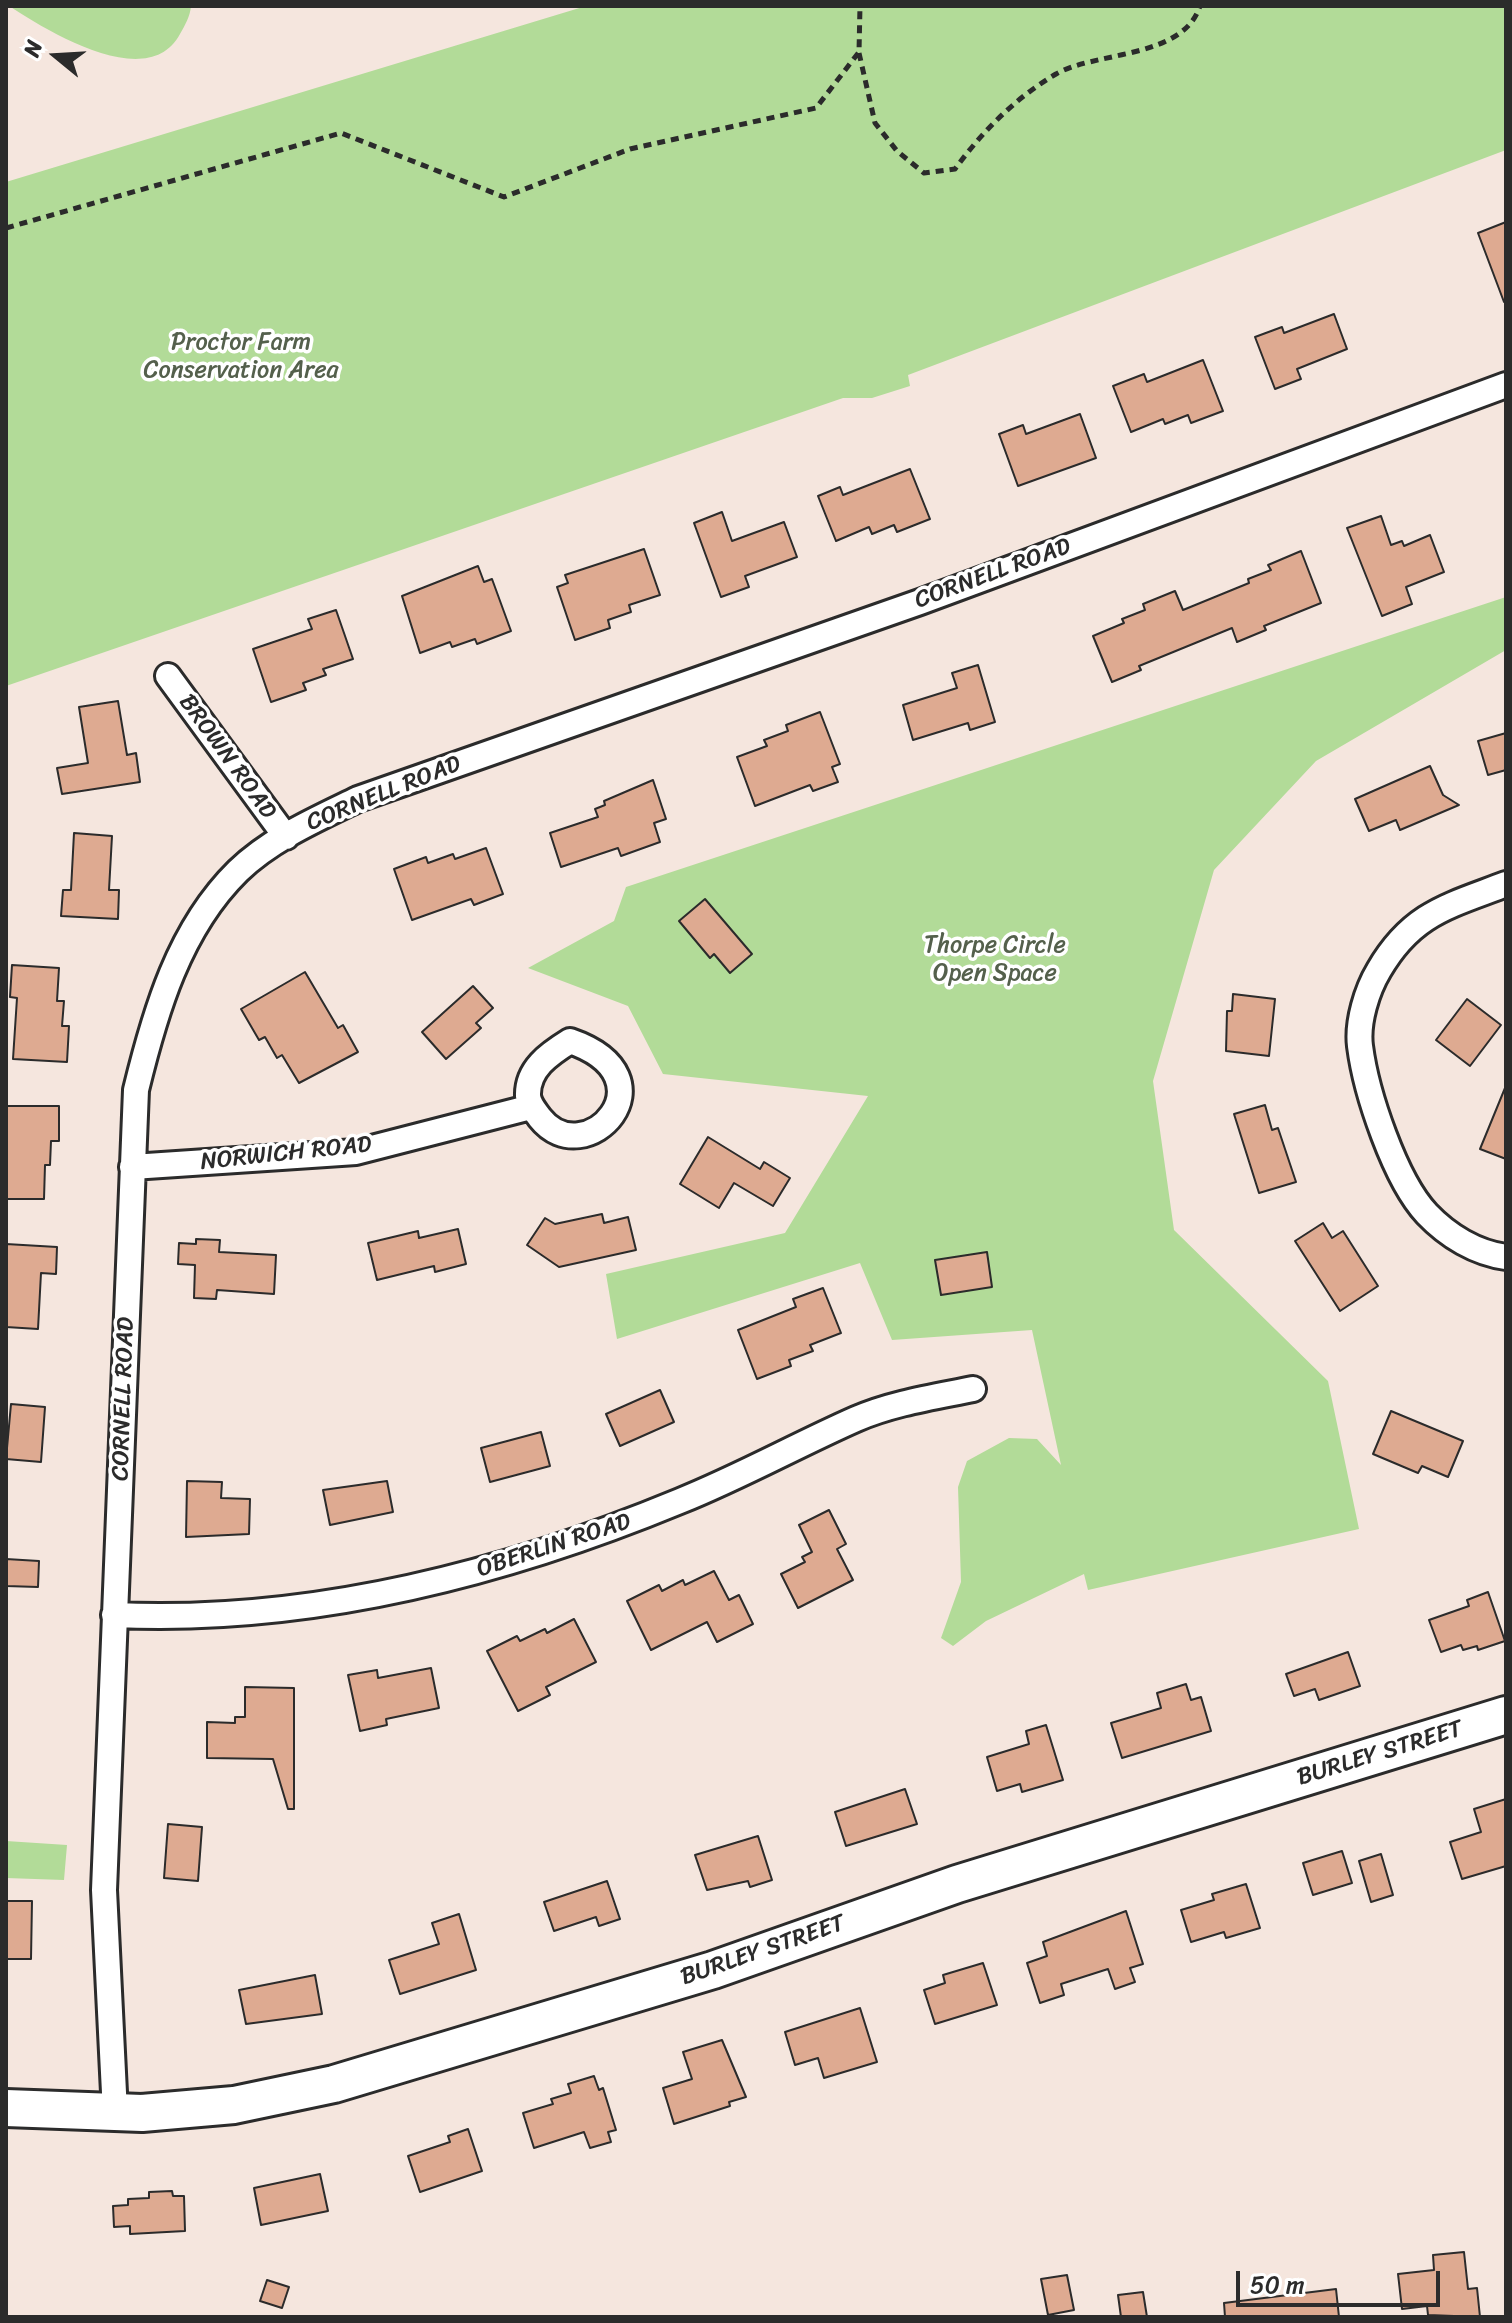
<!DOCTYPE html>
<html>
<head>
<meta charset="utf-8">
<style>
	body { margin:0 }
	#map { position:relative; width:1512px; height:2323px; overflow:hidden; background:#f5e6de; font-family:Sriracha,sans-serif }
	canvas { display:block }
	.frame { position:absolute; inset:0; border:8px solid #2b2b2b; pointer-events:none }
	.north { position:absolute; left:16px; top:16px; width:80px; height:80px; -webkit-text-stroke:6px #fff; paint-order:stroke; rotate:288deg; font-size:22px; font-weight:700; line-height:32px; text-align:center; color:#2b2b2b }
	.north::after { content:''; display:block; margin:auto; width:28px; height:36px; background:#2b2b2b; clip-path:polygon(50% 0,100% 100%,50% 72%,0 100%) }
	.scale { position:absolute; left:1236px; top:2271px; width:204px; height:36px; box-sizing:border-box; border:4px solid #2b2b2b; border-top:0; padding-left:10px; font-size:24px; line-height:28px; white-space:nowrap; color:#2b2b2b; -webkit-text-stroke:6px #fff; paint-order:stroke }
</style>
</head>
<body>
<div id="map">
<canvas width="1512" height="2323"></canvas>
<div class="frame"></div>
<div class="north">N</div>
<div class="scale">50 m</div>
</div>
<script>
const g = document.querySelector('canvas').getContext('2d');
g.lineJoin = 'round';
function fillPath(path, color) { g.fillStyle = color; g.fill(path, 'evenodd'); }
function strokePath(path, color, width, dash) { g.strokeStyle = color; g.lineWidth = width; g.lineCap = dash ? 'butt' : 'round'; g.setLineDash(dash || []); g.stroke(path); }
function label(font, color, halo, rows, align = 'center') {
  g.font = font + ' Sriracha,sans-serif'; g.lineWidth = 7; g.setLineDash([]); g.textBaseline = 'middle'; g.strokeStyle = halo; g.fillStyle = color; for (const [text, x, y, turn = 0] of rows) {
    g.save(); g.translate(x, y); g.rotate((+turn || 0) * Math.PI / 180); g.textAlign = isNaN(turn) ? turn : align; if (halo) g.strokeText(text, 0, 0); g.fillText(text, 0, 0); g.restore();
  }
}
fillPath(new Path2D(`
	M 9,6 L 191,6 C 190,17 185,25 180,34 C 148,94 46,30 9,6 Z
	M 586,6 L 1506,6 L 1506,150 L 908,375 L 910,386 L 872,398 L 843,398 L 6,686 L 6,182 Z
	M 1506,597 L 1506,650 L 1316,761 L 1214,870 L 1153,1081 L 1174,1230 L 1328,1381 L 1359,1529 L 1088,1590 L 1084,1574 L 986,1621 L 953,1646 L 941,1638 L 961,1582 L 958,1487 L 967,1461 L 1009,1438 L 1037,1439 L 1061,1465 L 1032,1330 L 892,1340 L 860,1263 L 617,1339 L 606,1274 L 785,1233 L 868,1096 L 663,1074 L 628,1006 L 528,968 L 614,921 L 626,887 Z
	M 6,1841 L 67,1845 L 64,1880 L 6,1878 Z`), '#b2db98');
const building = new Path2D(`
	M 1506,222 L 1506,302 L 1504,302 L 1478,233 Z
	M 1334,314 L 1347,349 L 1297,369 L 1301,379 L 1275,389 L 1255,337 L 1282,327 L 1284,333 Z
	M 1203,360 L 1223,411 L 1191,423 L 1188,415 L 1165,424 L 1163,419 L 1131,432 L 1113,386 L 1144,374 L 1147,382 Z
	M 1080,414 L 1096,458 L 1018,486 L 999,434 L 1023,425 L 1026,434 Z
	M 910,469 L 930,519 L 897,532 L 894,525 L 872,534 L 869,527 L 836,541 L 818,496 L 840,487 L 843,495 Z
	M 722,512 L 732,541 L 784,522 L 797,557 L 745,576 L 749,587 L 721,597 L 694,523 Z
	M 1381,516 L 1391,545 L 1402,541 L 1404,546 L 1430,535 L 1444,572 L 1406,587 L 1412,604 L 1382,616 L 1347,528 Z
	M 644,549 L 660,595 L 629,605 L 631,612 L 608,620 L 610,628 L 575,640 L 557,587 L 568,583 L 565,575 Z
	M 1301,551 L 1321,603 L 1264,626 L 1266,630 L 1237,642 L 1232,628 L 1139,666 L 1141,670 L 1112,682 L 1093,636 L 1124,623 L 1122,619 L 1145,610 L 1143,604 L 1175,591 L 1183,610 L 1249,583 L 1248,579 L 1271,570 L 1268,565 Z
	M 478,566 L 484,582 L 492,579 L 511,631 L 477,644 L 475,639 L 452,647 L 450,642 L 420,653 L 402,596 Z
	M 336,610 L 353,659 L 323,669 L 326,675 L 303,683 L 306,690 L 271,702 L 253,649 L 312,629 L 308,619 Z
	M 978,665 L 995,722 L 970,730 L 968,723 L 913,740 L 903,705 L 957,688 L 952,673 Z
	M 118,701 L 127,755 L 136,753 L 140,782 L 62,794 L 57,768 L 88,763 L 79,707 Z
	M 820,712 L 840,764 L 832,767 L 838,782 L 813,791 L 810,785 L 755,806 L 737,757 L 767,746 L 764,740 L 788,731 L 786,725 Z
	M 1506,733 L 1506,770 L 1488,775 L 1478,741 Z
	M 1430,766 L 1443,795 L 1459,805 L 1400,830 L 1396,820 L 1369,831 L 1355,799 Z
	M 653,780 L 666,819 L 654,823 L 660,842 L 621,856 L 618,848 L 561,867 L 550,833 L 598,817 L 595,809 L 605,805 L 604,801 Z
	M 74,833 L 112,836 L 109,890 L 119,890 L 118,919 L 61,916 L 63,890 L 71,890 Z
	M 486,848 L 503,894 L 474,905 L 471,899 L 412,920 L 394,869 L 426,857 L 428,863 L 453,854 L 455,859 Z
	M 705,899 L 752,954 L 730,973 L 714,954 L 710,958 L 679,921 Z
	M 12,965 L 59,968 L 57,1001 L 64,1001 L 62,1026 L 69,1026 L 67,1062 L 13,1059 L 17,998 L 10,997 Z
	M 305,972 L 338,1028 L 343,1025 L 358,1052 L 299,1083 L 282,1055 L 277,1058 L 265,1037 L 259,1040 L 241,1009 Z
	M 473,986 L 493,1008 L 476,1023 L 481,1028 L 446,1059 L 422,1032 Z
	M 1233,994 L 1275,999 L 1269,1056 L 1226,1051 L 1227,1011 L 1232,1011 Z
	M 1467,999 L 1501,1025 L 1470,1066 L 1436,1040 Z
	M 1505,1088 L 1506,1088 L 1506,1159 L 1480,1149 Z
	M 1265,1105 L 1272,1130 L 1278,1128 L 1296,1182 L 1259,1193 L 1234,1114 Z
	M 6,1106 L 59,1106 L 59,1141 L 51,1141 L 50,1165 L 45,1165 L 44,1199 L 6,1199 Z
	M 708,1137 L 760,1169 L 764,1162 L 790,1178 L 773,1206 L 734,1183 L 719,1208 L 680,1184 Z
	M 602,1214 L 604,1223 L 628,1217 L 636,1250 L 559,1267 L 527,1245 L 545,1218 L 555,1224 Z
	M 1323,1223 L 1332,1238 L 1343,1231 L 1378,1286 L 1340,1311 L 1295,1241 Z
	M 458,1229 L 466,1264 L 435,1272 L 434,1266 L 377,1280 L 368,1243 L 418,1231 L 419,1238 Z
	M 196,1239 L 220,1240 L 219,1252 L 276,1255 L 274,1294 L 217,1290 L 216,1299 L 194,1298 L 195,1265 L 178,1264 L 179,1243 L 196,1244 Z
	M 6,1244 L 57,1247 L 56,1274 L 41,1273 L 38,1329 L 6,1327 Z
	M 987,1252 L 992,1287 L 941,1295 L 935,1260 Z
	M 823,1288 L 841,1333 L 810,1345 L 813,1351 L 789,1360 L 791,1366 L 757,1379 L 738,1330 L 796,1307 L 793,1299 Z
	M 660,1390 L 674,1422 L 620,1446 L 606,1414 Z
	M 11,1404 L 45,1407 L 41,1462 L 6,1459 Z
	M 1391,1411 L 1463,1441 L 1448,1477 L 1422,1466 L 1418,1473 L 1373,1454 Z
	M 541,1432 L 550,1466 L 490,1482 L 481,1448 Z
	M 187,1481 L 222,1482 L 221,1498 L 250,1499 L 249,1534 L 186,1537 Z
	M 387,1481 L 393,1512 L 330,1525 L 323,1490 Z
	M 829,1510 L 846,1544 L 837,1549 L 853,1580 L 798,1608 L 781,1574 L 805,1562 L 802,1557 L 812,1552 L 799,1525 Z
	M 6,1559 L 39,1561 L 38,1587 L 6,1586 Z
	M 714,1571 L 729,1600 L 739,1595 L 753,1624 L 717,1642 L 707,1622 L 651,1650 L 627,1601 L 659,1585 L 662,1591 L 683,1580 L 685,1585 Z
	M 1488,1592 L 1505,1641 L 1478,1650 L 1477,1646 L 1463,1650 L 1461,1645 L 1441,1652 L 1429,1620 L 1469,1606 L 1467,1600 Z
	M 574,1619 L 596,1662 L 546,1687 L 550,1695 L 518,1711 L 487,1651 L 517,1636 L 520,1641 L 545,1629 L 547,1633 Z
	M 1348,1652 L 1360,1686 L 1319,1700 L 1315,1689 L 1294,1696 L 1286,1674 Z
	M 431,1668 L 439,1708 L 386,1719 L 387,1725 L 360,1731 L 348,1675 L 377,1670 L 378,1678 Z
	M 1186,1684 L 1191,1700 L 1201,1697 L 1211,1731 L 1122,1758 L 1111,1723 L 1161,1708 L 1157,1693 Z
	M 245,1687 L 294,1688 L 294,1809 L 288,1809 L 273,1759 L 207,1758 L 207,1722 L 235,1723 L 235,1717 L 245,1717 Z
	M 1046,1725 L 1063,1780 L 1022,1792 L 1020,1784 L 997,1791 L 987,1757 L 1029,1744 L 1026,1731 Z
	M 905,1789 L 917,1824 L 846,1846 L 835,1812 Z
	M 1506,1799 L 1506,1866 L 1462,1879 L 1450,1842 L 1481,1832 L 1474,1809 Z
	M 168,1824 L 202,1827 L 198,1881 L 164,1878 Z
	M 758,1836 L 772,1880 L 750,1887 L 748,1881 L 707,1890 L 695,1855 Z
	M 1342,1851 L 1352,1883 L 1313,1895 L 1303,1863 Z
	M 1381,1854 L 1393,1895 L 1371,1902 L 1359,1861 Z
	M 607,1881 L 620,1919 L 599,1926 L 596,1917 L 554,1931 L 544,1902 Z
	M 1246,1884 L 1260,1928 L 1226,1938 L 1224,1932 L 1191,1942 L 1181,1910 L 1214,1900 L 1212,1894 Z
	M 6,1901 L 32,1901 L 31,1959 L 6,1959 Z
	M 1126,1911 L 1143,1964 L 1130,1968 L 1135,1982 L 1115,1989 L 1108,1969 L 1061,1984 L 1064,1995 L 1040,2003 L 1027,1963 L 1047,1956 L 1043,1942 Z
	M 459,1914 L 476,1970 L 400,1994 L 389,1960 L 439,1944 L 432,1923 Z
	M 983,1963 L 997,2005 L 935,2024 L 924,1990 L 945,1983 L 943,1975 Z
	M 315,1975 L 322,2014 L 246,2024 L 239,1990 Z
	M 860,2008 L 877,2062 L 824,2078 L 818,2058 L 795,2065 L 785,2032 Z
	M 722,2040 L 746,2097 L 729,2102 L 730,2106 L 674,2124 L 663,2088 L 692,2079 L 683,2052 Z
	M 594,2076 L 599,2090 L 603,2088 L 616,2130 L 608,2132 L 611,2142 L 590,2148 L 584,2132 L 534,2148 L 523,2113 L 553,2104 L 551,2099 L 571,2093 L 568,2084 Z
	M 468,2129 L 482,2171 L 420,2192 L 408,2156 L 450,2142 L 448,2136 Z
	M 320,2174 L 328,2211 L 261,2225 L 254,2188 Z
	M 172,2191 L 173,2196 L 184,2196 L 185,2231 L 130,2234 L 130,2226 L 114,2227 L 113,2206 L 128,2205 L 128,2199 L 149,2198 L 149,2192 Z
	M 1464,2252 L 1468,2289 L 1477,2288 L 1480,2317 L 1428,2315 L 1427,2306 L 1402,2309 L 1398,2274 L 1434,2270 L 1433,2255 Z
	M 1067,2275 L 1074,2310 L 1048,2315 L 1041,2279 Z
	M 267,2280 L 289,2287 L 282,2308 L 260,2301 Z
	M 1336,2289 L 1339,2317 L 1225,2317 L 1224,2303 Z
	M 1143,2292 L 1147,2317 L 1121,2317 L 1118,2295 Z`);
fillPath(building, '#deaa91');
strokePath(building, '#2b2b2b', 2);
const street = new Path2D(`
	M 168,676 L 286,837
	M 1506,884 C 1449,906 1412,913 1379,970 C 1367,990 1357,1022 1360,1046 C 1366,1093 1395,1180 1427,1214 C 1448,1236 1476,1253 1506,1257
	M 570,1041 C 677,1078 585,1175 540,1118 C 535,1111 529,1105 528,1096 C 527,1069 549,1054 570,1041 Z
	M 132,1167 L 356,1152 L 531,1107
	M 114,1615 C 309,1624 501,1575 680,1501 C 740,1477 797,1445 856,1419 C 893,1403 934,1397 973,1389
	M 115,2113 L 104,1890 L 136,1090 C 155,1012 179,929 238,871 C 271,839 317,819 358,799 L 920,602 L 1506,385`);
const secondary = new Path2D(`
	M 6,2108 L 142,2113 L 234,2105 L 334,2084 L 713,1970 L 957,1884 L 1506,1715`);
strokePath(street, '#2b2b2b', 30);
strokePath(secondary, '#2b2b2b', 42);
strokePath(new Path2D(`
	M 859,53 L 875,123 L 897,151 L 924,173 L 955,169 C 982,132 1015,98 1056,74 C 1096,51 1183,59 1200,6
	M 6,228 L 341,133 L 504,197 L 630,149 L 816,108 L 859,52 L 860,6`), '#2b2b2b', 5, [8, 6]);
strokePath(street, '#fff', 24);
strokePath(secondary, '#fff', 36);
label('24px', '#54604c', '#fff', [
	["Proctor Farm",241,343],
	["Conservation Area",241,371],
	["Thorpe Circle",995,946],
	["Open Space",995,974]
]);
label('24px', '#2b2b2b', '#fff', [
	["CORNELL ROAD",993,574,-20],
	["BROWN ROAD",227,757,54],
	["CORNELL ROAD",384,794,-22],
	["NORWICH ROAD",286,1154,-6],
	["CORNELL ROAD",124,1399,-88],
	["OBERLIN ROAD",554,1546,-18],
	["BURLEY STREET",1380,1754,-17],
	["BURLEY STREET",763,1951,-19]
]);
</script>
</body>
</html>
